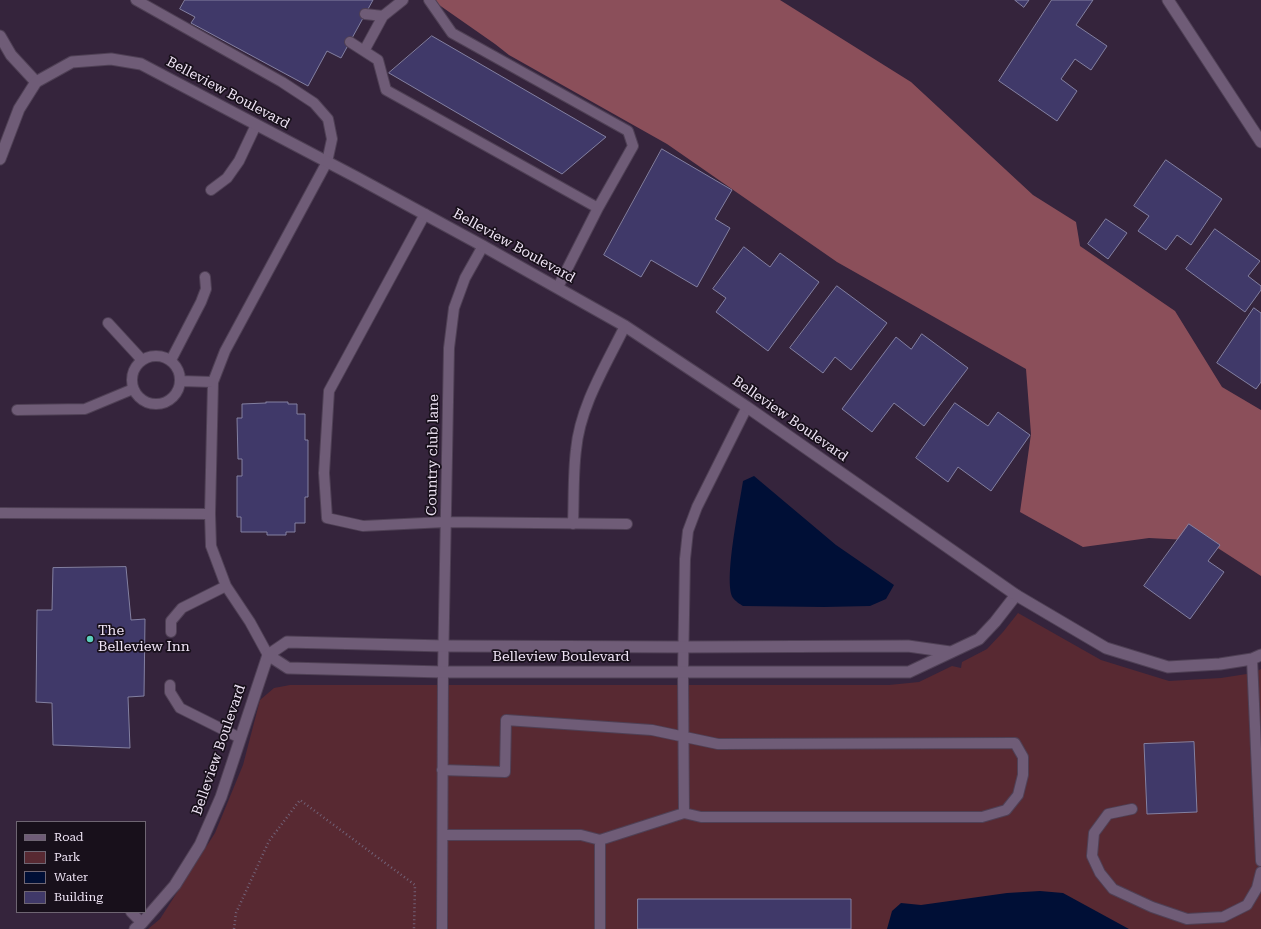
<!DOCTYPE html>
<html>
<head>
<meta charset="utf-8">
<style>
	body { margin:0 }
	#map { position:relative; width:1261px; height:929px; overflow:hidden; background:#35243c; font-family:"Roboto Serif",serif }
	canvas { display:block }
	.legend { position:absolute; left:16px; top:821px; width:130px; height:92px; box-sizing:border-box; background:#18101b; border:1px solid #6e6572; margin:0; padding:5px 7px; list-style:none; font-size:12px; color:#efe4f5 }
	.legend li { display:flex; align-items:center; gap:8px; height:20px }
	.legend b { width:20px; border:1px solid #6e6572 }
</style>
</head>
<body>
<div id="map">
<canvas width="1261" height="929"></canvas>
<ul class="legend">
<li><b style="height:5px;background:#6f5c77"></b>Road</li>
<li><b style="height:11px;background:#582932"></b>Park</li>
<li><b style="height:11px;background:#000f36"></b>Water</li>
<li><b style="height:11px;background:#403969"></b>Building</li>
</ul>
</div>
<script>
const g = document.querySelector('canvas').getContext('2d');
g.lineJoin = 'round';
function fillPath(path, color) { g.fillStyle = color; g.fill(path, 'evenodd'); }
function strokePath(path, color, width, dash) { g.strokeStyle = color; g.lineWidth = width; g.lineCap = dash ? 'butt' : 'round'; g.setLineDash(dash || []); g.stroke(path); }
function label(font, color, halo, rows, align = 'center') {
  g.font = font + ' "Roboto Serif",serif'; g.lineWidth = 3.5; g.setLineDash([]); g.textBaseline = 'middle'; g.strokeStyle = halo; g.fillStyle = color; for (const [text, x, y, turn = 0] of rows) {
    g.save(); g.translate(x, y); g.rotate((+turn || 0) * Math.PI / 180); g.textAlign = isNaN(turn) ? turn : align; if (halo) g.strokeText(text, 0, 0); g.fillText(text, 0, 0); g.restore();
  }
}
fillPath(new Path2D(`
	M 1018,613 L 1101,660 L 1169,681 L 1221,678 L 1253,673 L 1261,669 L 1261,929 L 148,929 L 160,919 L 215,833 L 243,765 L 260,700 L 274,688 L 290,685 L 889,685 L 919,682 L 952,666 L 961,668 L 962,662 L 987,649 L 1003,632 Z`), '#582932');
fillPath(new Path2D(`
	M 432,0 L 780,0 L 911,82 L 1033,195 L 1076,222 L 1080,246 L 1175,311 L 1222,387 L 1261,410 L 1261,576 L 1207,541 L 1149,538 L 1083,547 L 1020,512 L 1031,434 L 1026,369 L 837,262 L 667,144 L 509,55 L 495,44 Z`), '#8b4f5a');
fillPath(new Path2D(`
	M 754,476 L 836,545 L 894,585 L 886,599 L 870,606 L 824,607 L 743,606 C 740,604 735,601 733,598 C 723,582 740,502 743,481 Z
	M 1040,891 L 1063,893 L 1129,929 L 887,929 L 892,911 L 901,903 L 921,905 L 1007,893 Z`), '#000f36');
const building = new Path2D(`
	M 185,0 L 373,0 L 341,58 L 327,51 L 308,86 L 191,23 L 195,17 L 180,9 Z
	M 1015,0 L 1029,0 L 1024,7 Z
	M 1052,0 L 1093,0 L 1076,25 L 1107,46 L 1091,70 L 1075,59 L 1061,79 L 1077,91 L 1057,121 L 999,81 Z
	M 432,36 L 606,137 L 562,174 L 389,73 Z
	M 662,149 L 732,190 L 715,219 L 730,228 L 697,287 L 651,260 L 641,277 L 604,255 Z
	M 1166,160 L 1222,199 L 1191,245 L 1177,235 L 1166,250 L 1138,231 L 1149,216 L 1134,206 Z
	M 1106,219 L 1127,233 L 1108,259 L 1088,244 Z
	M 1215,229 L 1260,261 L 1248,276 L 1261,286 L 1261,290 L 1245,312 L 1186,269 Z
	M 744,247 L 770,267 L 780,253 L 819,282 L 768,351 L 716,312 L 726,298 L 713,289 Z
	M 837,286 L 887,323 L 851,370 L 835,357 L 823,373 L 790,348 Z
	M 1254,308 L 1261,313 L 1261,382 L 1256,389 L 1217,363 Z
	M 922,334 L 968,368 L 924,426 L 894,403 L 872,432 L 842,409 L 896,337 L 911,349 Z
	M 266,402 L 288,402 L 288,404 L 297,404 L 297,414 L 305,414 L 305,440 L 308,440 L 308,497 L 305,497 L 305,523 L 295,523 L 295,532 L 286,532 L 286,535 L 267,535 L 267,532 L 241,532 L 241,517 L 237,517 L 237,476 L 242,476 L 242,459 L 238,459 L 237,418 L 242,418 L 242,404 L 266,403 Z
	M 955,403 L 988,426 L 998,412 L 1030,435 L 991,491 L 958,467 L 948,482 L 916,458 Z
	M 1189,524 L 1220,545 L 1208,561 L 1224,572 L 1190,619 L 1144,586 Z
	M 126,567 L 131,620 L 145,619 L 144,696 L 128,697 L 130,748 L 53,745 L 52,703 L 36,702 L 37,610 L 52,610 L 53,568 Z
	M 1194,742 L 1197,812 L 1147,814 L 1144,744 Z
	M 638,899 L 851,899 L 851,929 L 638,929 Z`);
fillPath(building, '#403969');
strokePath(building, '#8380a1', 1);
const service = new Path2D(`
	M 136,0 L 282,82 L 314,103 L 328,119 L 332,139 L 327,162 L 225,351 L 213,382 L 210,514 L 211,546 L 226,586 L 250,622 L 268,655
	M 429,0 L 452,33 L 628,131 L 633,146 L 598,208 L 558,287
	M 365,14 L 383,16 L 403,0
	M 350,42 L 378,60 L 386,90 L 598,208
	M 364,51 L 383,16
	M 211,190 L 227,178 L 239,161 L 256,125
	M 425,214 L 329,391 L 324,473 L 327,518 L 363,526 L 445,522 L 627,524
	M 108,323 L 142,360
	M132 380a24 24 0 1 1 48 0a24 24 0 1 1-48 0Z
	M 171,360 L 201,302 L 206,289 L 205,277
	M 181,381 L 213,382
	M 17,410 L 85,409 L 133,389
	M 0,513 L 210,514
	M 573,524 C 574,499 573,474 576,450 C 580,406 606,365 625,326
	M 171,632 L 171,621 L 182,608 L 226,586
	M 1252,659 L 1261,861
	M 170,685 L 170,692 L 180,708 L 240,738
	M 442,770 L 505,772 L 506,720 L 652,730 L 718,744 L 1015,743 L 1023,757 L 1023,775 L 1018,795 L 1006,810 L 982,817 L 701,817 L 684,813 L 600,840 L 581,835 L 443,835
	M 1132,809 L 1108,814 L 1094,833 L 1092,856 L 1100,873 L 1113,889 L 1152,907 L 1187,919 L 1223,917 L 1247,905 L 1257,888 L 1261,872
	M 684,813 L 683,672 L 685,559 L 688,531 L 697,507 L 747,407
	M 600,840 L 600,929
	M 131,912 L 142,923
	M 442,929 L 443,672 L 449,348 L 454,308 L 465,278 L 483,246`);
const minor = new Path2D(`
	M 1168,0 L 1261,142
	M 0,36 L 11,55 L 36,82
	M 268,655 L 288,668 L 443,672 L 909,672 L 979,639 L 995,622 L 1016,595
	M 135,929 L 142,923 L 175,885 L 200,845 L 221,797 L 268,655 L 287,642 L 444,646 L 684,647 L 908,646 L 950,652`);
const tertiary = new Path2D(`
	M 0,159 L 19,109 L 36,82 L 72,62 L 111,59 L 141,64 L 356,177 L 483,246 L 625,326 L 747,407 L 1016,595 L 1106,648 L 1168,667 L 1220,664 L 1252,659 L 1261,655`);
strokePath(service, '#4f4055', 12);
strokePath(minor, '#4f4055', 13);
strokePath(tertiary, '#4f4055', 13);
strokePath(new Path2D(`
	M 234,929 L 236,913 L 269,841 L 300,800 L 415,885 L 414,929`), '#726278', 2.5, [1, 3]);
strokePath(service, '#6f5c77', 10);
strokePath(minor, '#6f5c77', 11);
strokePath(tertiary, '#6f5c77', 11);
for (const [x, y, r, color] of [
	[90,639,4,"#5bcebc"]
]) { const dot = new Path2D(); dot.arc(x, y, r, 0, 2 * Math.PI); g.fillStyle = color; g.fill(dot); strokePath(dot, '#18101b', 1.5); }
label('14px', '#efe4f5', '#18101b', [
	["Belleview Boulevard",228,93,28],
	["Belleview Boulevard",514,246,29],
	["Belleview Boulevard",790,419,35],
	["Country club lane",433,455,-89],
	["Belleview Boulevard",561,657],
	["Belleview Boulevard",219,750,-71]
]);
label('14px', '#efe4f5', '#18101b', [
	["The",98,631],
	["Belleview Inn",98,647]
], 'left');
</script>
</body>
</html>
